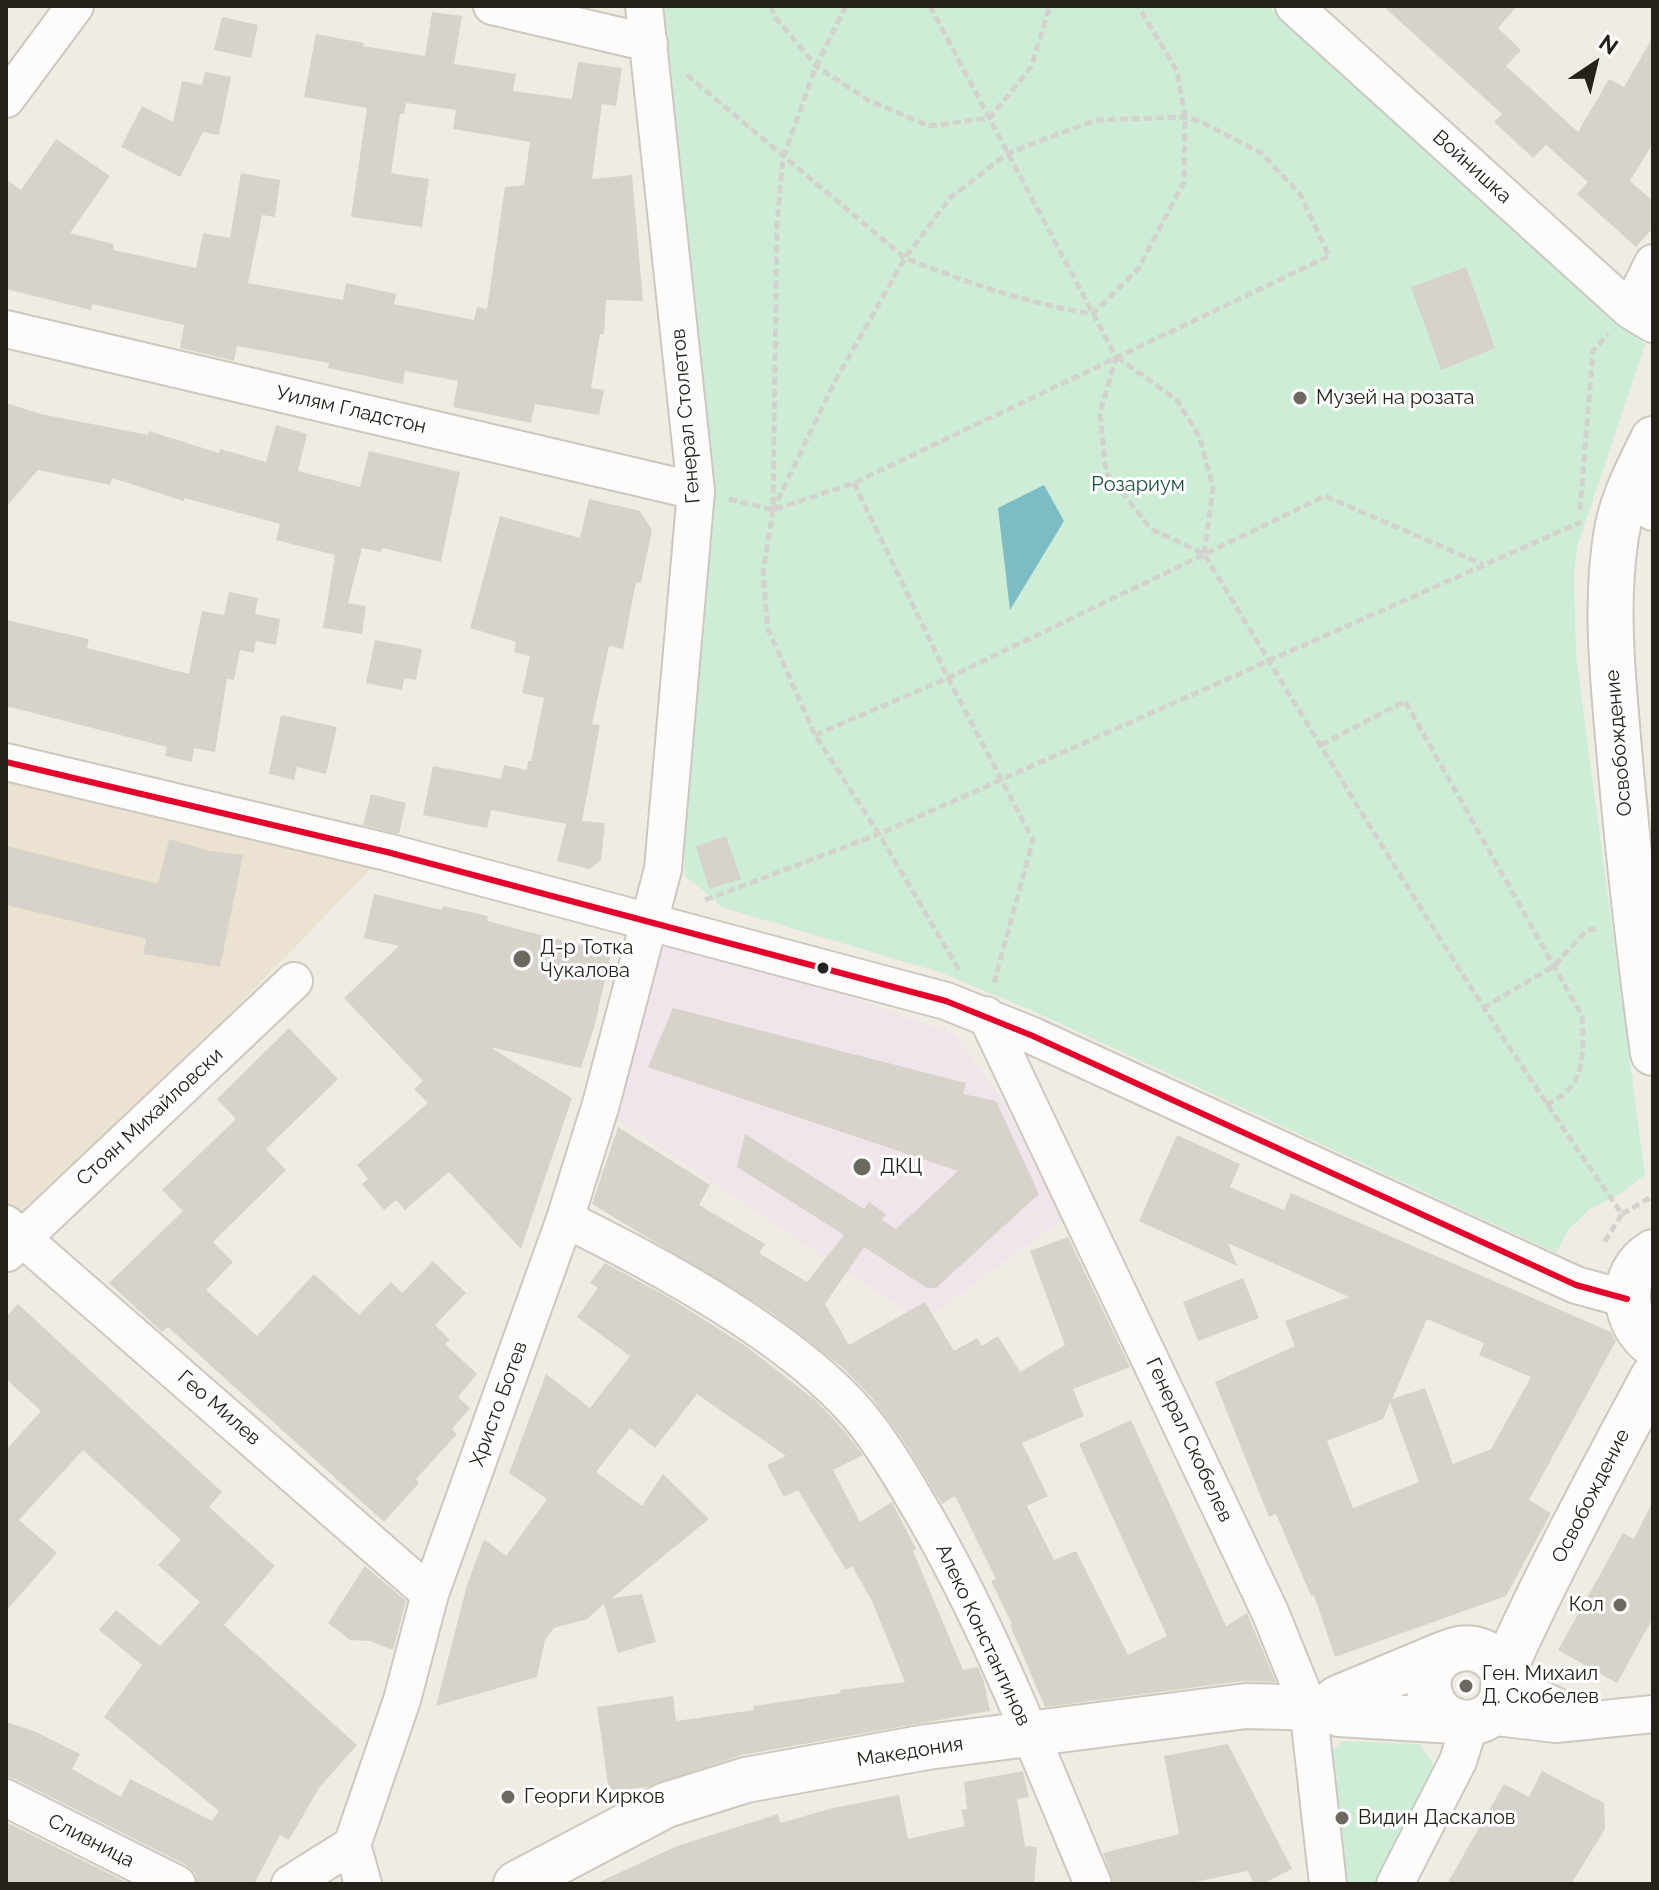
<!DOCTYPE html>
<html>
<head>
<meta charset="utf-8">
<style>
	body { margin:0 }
	#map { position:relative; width:1659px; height:1890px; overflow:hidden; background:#f1ece3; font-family:Raleway,sans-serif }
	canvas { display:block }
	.frame { position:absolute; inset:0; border:8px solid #25221b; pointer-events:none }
	.north { position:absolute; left:1555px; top:24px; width:80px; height:80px; -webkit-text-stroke:6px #fff; paint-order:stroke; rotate:35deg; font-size:22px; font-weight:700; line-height:32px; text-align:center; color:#25221b }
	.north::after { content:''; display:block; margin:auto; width:28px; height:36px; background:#25221b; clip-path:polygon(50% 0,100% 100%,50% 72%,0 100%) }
</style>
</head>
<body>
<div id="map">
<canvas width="1659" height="1890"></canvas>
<div class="frame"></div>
<div class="north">N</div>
</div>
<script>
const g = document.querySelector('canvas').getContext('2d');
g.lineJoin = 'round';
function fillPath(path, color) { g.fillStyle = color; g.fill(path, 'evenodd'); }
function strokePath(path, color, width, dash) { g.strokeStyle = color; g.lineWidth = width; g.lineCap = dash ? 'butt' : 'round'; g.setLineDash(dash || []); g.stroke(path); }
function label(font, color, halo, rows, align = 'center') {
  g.font = font + ' Raleway,sans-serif'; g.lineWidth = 6; g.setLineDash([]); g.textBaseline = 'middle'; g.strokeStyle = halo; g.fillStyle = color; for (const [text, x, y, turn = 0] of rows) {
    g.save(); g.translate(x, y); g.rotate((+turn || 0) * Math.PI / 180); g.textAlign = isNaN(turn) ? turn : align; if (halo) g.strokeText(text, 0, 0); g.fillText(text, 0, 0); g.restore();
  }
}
fillPath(new Path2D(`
	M 6,775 L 387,852 L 9,1242 L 6,1240 Z`), '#ebe2d1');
fillPath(new Path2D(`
	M 660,945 L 811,983 L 955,1035 L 1002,1100 L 1062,1219 L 922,1322 L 611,1115 Z`), '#efe5eb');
fillPath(new Path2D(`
	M 644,6 L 1268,6 L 1645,345 L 1577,547 L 1574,574 L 1576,656 L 1645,1175 L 1620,1194 L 1590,1209 L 1569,1229 L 1556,1253 L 1033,1011 L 939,972 L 724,908 L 684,875 L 696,491 Z
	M 1342,1741 L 1419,1744 L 1432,1761 L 1435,1784 L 1384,1884 L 1343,1884 L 1330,1753 Z`), '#ceedd7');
fillPath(new Path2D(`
	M 1044,485 L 1064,521 L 1010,610 L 998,508 Z`), '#7cbcc5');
fillPath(new Path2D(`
	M 1383,6 L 1517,6 L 1498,28 L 1521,50 L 1506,66 L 1578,132 L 1609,79 L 1624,87 L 1653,37 L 1653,143 L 1630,181 L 1653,201 L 1653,228 L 1636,247 L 1577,194 L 1588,182 L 1546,145 L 1533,158 L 1494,122 L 1502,114 Z
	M 432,12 L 462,16 L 454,64 L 516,74 L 513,91 L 572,99 L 578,62 L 622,68 L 616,106 L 602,104 L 592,179 L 632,175 L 643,301 L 606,300 L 604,334 L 600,334 L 591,388 L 604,390 L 599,415 L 535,404 L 531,423 L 453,407 L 458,381 L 405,371 L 403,384 L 328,368 L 329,363 L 237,346 L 234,361 L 180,348 L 184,325 L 92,304 L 91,310 L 6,289 L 6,179 L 21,190 L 56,139 L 110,176 L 70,233 L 114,244 L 113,250 L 196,268 L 203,233 L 230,238 L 241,173 L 280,180 L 275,217 L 262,215 L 248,283 L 343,300 L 346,283 L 396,294 L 394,304 L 474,320 L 477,307 L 487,309 L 505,187 L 524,185 L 530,142 L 453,129 L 456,110 L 406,103 L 404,114 L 400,114 L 391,173 L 429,179 L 422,227 L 351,217 L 367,108 L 304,97 L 316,34 L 364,43 L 363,46 L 425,56 Z
	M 222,17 L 258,25 L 251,58 L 214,50 Z
	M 205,72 L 231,77 L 219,135 L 203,132 L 180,177 L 121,147 L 142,106 L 173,122 L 182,81 L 202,85 Z
	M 1466,267 L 1495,348 L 1441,370 L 1411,287 Z
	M 6,403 L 41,414 L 148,435 L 149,431 L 219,453 L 220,449 L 266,462 L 276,425 L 307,434 L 298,471 L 360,487 L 369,451 L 460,472 L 441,562 L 382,548 L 381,552 L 362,548 L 348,603 L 366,606 L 362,634 L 323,628 L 335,555 L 276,540 L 280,524 L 184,498 L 184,501 L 112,478 L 110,485 L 38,470 L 6,507 Z
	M 589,499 L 640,511 L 652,530 L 641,583 L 636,582 L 623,649 L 609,646 L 592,724 L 600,725 L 582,821 L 605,823 L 601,860 L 590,869 L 557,861 L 566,824 L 491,810 L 487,828 L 423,815 L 433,766 L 501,779 L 504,765 L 527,770 L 528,761 L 531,761 L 544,698 L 522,693 L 530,656 L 514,652 L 516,642 L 470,628 L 500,516 L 580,538 Z
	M 229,592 L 258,598 L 255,614 L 280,619 L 276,645 L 256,641 L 254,653 L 240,650 L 234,680 L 227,679 L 215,752 L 194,748 L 192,762 L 165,756 L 167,747 L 6,706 L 6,620 L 89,639 L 87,648 L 189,674 L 202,611 L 224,615 Z
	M 375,640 L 422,649 L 416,680 L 404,678 L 402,690 L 366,683 Z
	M 281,715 L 337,727 L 326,774 L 297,767 L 294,780 L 269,774 Z
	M 371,794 L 406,803 L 399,834 L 363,825 Z
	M 726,836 L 741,879 L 709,889 L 696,846 Z
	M 169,839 L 209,851 L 243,855 L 220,967 L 143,954 L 146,939 L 6,905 L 6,846 L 158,884 Z
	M 374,894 L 442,910 L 443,906 L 488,916 L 487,921 L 611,953 L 595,1024 L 581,1068 L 490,1047 L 572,1098 L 521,1249 L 449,1172 L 405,1210 L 396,1200 L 384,1210 L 362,1184 L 368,1179 L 357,1165 L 428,1103 L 414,1089 L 423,1081 L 344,998 L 399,946 L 364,938 Z
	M 673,1008 L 966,1083 L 963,1094 L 996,1101 L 1039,1194 L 936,1288 L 927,1288 L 864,1247 L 825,1304 L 849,1345 L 925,1302 L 954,1351 L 977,1338 L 982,1346 L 998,1336 L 1020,1372 L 1065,1345 L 1030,1251 L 1068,1237 L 1130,1367 L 1073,1389 L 1084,1416 L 1022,1443 L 1048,1496 L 1027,1506 L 1054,1560 L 1076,1551 L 1128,1655 L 1167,1636 L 1079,1444 L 1131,1420 L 1226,1626 L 1247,1613 L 1276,1682 L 1243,1681 L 1045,1707 L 1010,1625 L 1012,1624 L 991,1581 L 996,1579 L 955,1496 L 942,1504 L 903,1440 L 872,1398 L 843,1368 L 772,1313 L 592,1204 L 618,1127 L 710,1185 L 699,1205 L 765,1244 L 759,1253 L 807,1282 L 844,1235 L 737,1167 L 745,1134 L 864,1209 L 869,1202 L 886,1214 L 882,1220 L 896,1229 L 958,1171 L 648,1067 Z
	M 289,1028 L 338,1079 L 266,1149 L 286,1170 L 213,1242 L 233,1262 L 206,1290 L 257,1336 L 314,1274 L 359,1315 L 391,1282 L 402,1293 L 433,1261 L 466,1293 L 435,1325 L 450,1340 L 445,1344 L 477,1374 L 458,1397 L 470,1408 L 452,1429 L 457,1434 L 416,1479 L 419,1483 L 384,1522 L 168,1327 L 162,1332 L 109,1283 L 183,1211 L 162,1190 L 236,1119 L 217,1099 Z
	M 1177,1135 L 1240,1164 L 1230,1187 L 1284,1210 L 1291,1193 L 1611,1332 L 1616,1341 L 1529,1500 L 1551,1513 L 1506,1596 L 1335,1657 L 1314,1595 L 1311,1596 L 1276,1514 L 1269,1517 L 1215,1382 L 1295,1346 L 1285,1321 L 1349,1297 L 1228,1243 L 1237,1266 L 1139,1221 ZM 1427,1319 L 1484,1343 L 1479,1355 L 1531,1377 L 1491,1449 L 1453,1464 L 1425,1388 L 1392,1399 ZM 1390,1402 L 1419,1482 L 1353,1508 L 1327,1441 L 1383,1419 Z
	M 605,1263 L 670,1298 L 747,1347 L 815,1400 L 841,1427 L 863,1455 L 833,1470 L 860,1522 L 892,1502 L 916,1549 L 913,1551 L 963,1670 L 978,1667 L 984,1682 L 990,1711 L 742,1755 L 647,1787 L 609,1792 L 597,1707 L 673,1696 L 676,1721 L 754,1710 L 753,1706 L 841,1693 L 840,1690 L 905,1682 L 872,1601 L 852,1566 L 846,1570 L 798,1490 L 784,1497 L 767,1465 L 786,1456 L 697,1394 L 655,1448 L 630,1428 L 596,1472 L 642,1506 L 663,1474 L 709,1519 L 612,1598 L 642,1594 L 656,1642 L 618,1653 L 604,1604 L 587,1619 L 554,1628 L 545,1640 L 537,1677 L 436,1706 L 467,1585 L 484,1539 L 506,1556 L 547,1499 L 509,1473 L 546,1374 L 590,1408 L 630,1356 L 577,1317 L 598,1288 L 590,1283 Z
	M 1243,1278 L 1259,1318 L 1198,1341 L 1183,1302 Z
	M 18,1304 L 222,1492 L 209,1507 L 275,1566 L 224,1625 L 357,1745 L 319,1788 L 289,1840 L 280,1835 L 254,1884 L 198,1884 L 195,1873 L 186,1865 L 15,1779 L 6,1777 L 6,1722 L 34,1731 L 80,1754 L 72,1769 L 121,1797 L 130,1779 L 212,1821 L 219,1811 L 104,1717 L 142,1665 L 99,1630 L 116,1610 L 160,1646 L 200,1602 L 158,1565 L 181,1540 L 83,1450 L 19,1520 L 57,1553 L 6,1611 L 6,1450 L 41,1411 L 6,1379 L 6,1317 Z
	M 1653,1501 L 1653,1618 L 1617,1683 L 1558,1650 L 1623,1533 L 1634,1539 Z
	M 365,1566 L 406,1601 L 393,1650 L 370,1641 L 350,1640 L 328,1623 Z
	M 1228,1744 L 1292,1869 L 1262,1884 L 1254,1884 L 1248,1871 L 1185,1884 L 1114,1884 L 1103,1853 L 1179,1834 L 1164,1756 Z
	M 1023,1771 L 1029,1797 L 1017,1799 L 1025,1846 L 1037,1847 L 1034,1884 L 595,1884 L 677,1846 L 778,1814 L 780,1823 L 833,1808 L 899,1795 L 908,1839 L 965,1826 L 961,1810 L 967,1809 L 964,1782 Z
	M 1542,1771 L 1604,1803 L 1605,1829 L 1571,1884 L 1447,1884 L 1504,1784 L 1529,1797 Z
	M 6,1822 L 130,1884 L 6,1884 Z`), '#d7d3cb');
const minor = new Path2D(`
	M 492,6 L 649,43
	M 1294,6 L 1630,310 L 1653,324
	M 6,99 L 75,6
	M 1630,310 L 1653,263
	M 6,329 L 696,491
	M 1626,497 L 1653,512
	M 6,762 L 387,852 L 946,1001 L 1033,1036 L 1576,1285 L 1627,1299
	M 986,1015 L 1270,1612 L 1308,1706 L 1328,1884
	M 565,1219 C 657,1264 790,1336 857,1413 C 884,1445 906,1484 927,1520 C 993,1635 1041,1761 1093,1884
	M 6,1224 L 430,1594
	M 7,1253 L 294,981
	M 1505,1682 L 1578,1717
	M 1488,1716 L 1556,1724 L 1653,1714
	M 6,1798 L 177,1884
	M 290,1884 L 352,1845
	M 363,1884 L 352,1845 L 402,1700 L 430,1594 L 565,1219 L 601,1104 L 663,869 L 696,491 L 644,6
	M 1395,1884 L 1458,1761 L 1470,1723`);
const major = new Path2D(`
	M 1653,439 C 1638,470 1621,501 1616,536 C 1605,606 1613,679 1619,749 C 1628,851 1639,952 1653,1053
	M 1653,1252 C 1617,1274 1622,1322 1653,1345
	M 1504,1675 C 1483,1626 1415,1651 1431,1697 C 1440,1724 1476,1732 1495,1710 C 1505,1699 1502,1689 1504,1676 C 1505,1664 1524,1627 1530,1614 C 1568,1534 1611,1455 1653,1377
	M 1326,1708 L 1338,1698 L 1446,1653
	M 516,1884 L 666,1805 L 746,1780 L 927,1747 L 1246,1706 L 1326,1708 L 1339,1714 L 1454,1721`);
strokePath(minor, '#ccc8c1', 40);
strokePath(major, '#ccc8c1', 48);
strokePath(new Path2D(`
	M 771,6 L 775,17 L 816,66 L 868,100 L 929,126 L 990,118 L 1031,67 L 1050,6
	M 846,6 L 816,66 L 783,158 L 777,223 L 773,510 L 763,573 L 768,629 L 815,735 L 879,834 L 959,970
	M 930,6 L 1116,357 L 1100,413 L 1106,472 L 1151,529 L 1204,554 C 1340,777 1473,1001 1622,1214 L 1603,1244
	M 687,75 L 905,258 C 965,282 1029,304 1093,314 L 1138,269 L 1184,182 L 1185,117 L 1177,71 L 1138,6
	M 1117,357 L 1177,400 L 1200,438 L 1213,488 L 1204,554
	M 854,483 L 948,678 L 1033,840 L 994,983
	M 729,499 L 773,510 L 854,483 L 1329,256 L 1300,194 L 1261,153 L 1202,122 L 1185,117 L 1096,120 L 1008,153 L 950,198 L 905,258 L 834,383 L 773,510
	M 1580,510 L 1593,351 L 1608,334
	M 815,735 L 948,678 L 1325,496 L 1482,564
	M 1321,745 L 1405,701 L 1582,1016 C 1584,1055 1587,1086 1546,1105
	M 705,900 L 879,834 L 1581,522
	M 1483,1008 L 1554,966 L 1587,930 L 1598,929
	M 1622,1214 L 1653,1196`), '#d3d2cf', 5, [8, 4]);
strokePath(minor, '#fdfcfb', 36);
strokePath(major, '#fdfcfb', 44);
strokePath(new Path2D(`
	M 6,762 L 387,852 L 946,1001 L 1033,1036 L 1576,1285 L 1627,1299`), '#e4002b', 6);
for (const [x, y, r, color] of [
	[1300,398,8,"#6c6961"],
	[522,959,10,"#6c6961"],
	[823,968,7,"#25221b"],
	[862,1167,10,"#6c6961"],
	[1620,1605,8,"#6c6961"],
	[1466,1686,8,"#6c6961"],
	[508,1797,8,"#6c6961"],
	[1342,1818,8,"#6c6961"]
]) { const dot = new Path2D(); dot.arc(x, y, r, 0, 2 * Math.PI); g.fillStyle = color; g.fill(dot); strokePath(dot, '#fff', 3); }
label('20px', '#25221b', '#fff', [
	["Войнишка",1472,167,42],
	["Уилям Гладстон",351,410,13],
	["Генерал Столетов",686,416,-95],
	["Освобождение",1619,743,-95],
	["Стоян Михайловски",150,1117,-43],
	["Христо Ботев",499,1404,-70],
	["Гео Милев",219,1408,41],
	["Генерал Скобелев",1189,1440,65],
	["Освобождение",1591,1496,-63],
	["Алеко Константинов",983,1635,65],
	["Македония",910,1752,-9],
	["Сливница",91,1841,27]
]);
label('20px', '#25221b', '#fff', [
	["Музей на розата",1316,398],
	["Д-р Тотка",540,948],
	["Чукалова",540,971],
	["ДКЦ",880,1167],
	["Кол",1604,1605,"right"],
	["Ген. Михаил",1482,1674],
	["Д. Скобелев",1482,1697],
	["Георги Кирков",524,1797],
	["Видин Даскалов",1358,1818]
], 'left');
label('20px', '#195239', '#fff', [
	["Розариум",1138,485]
]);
</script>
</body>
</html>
